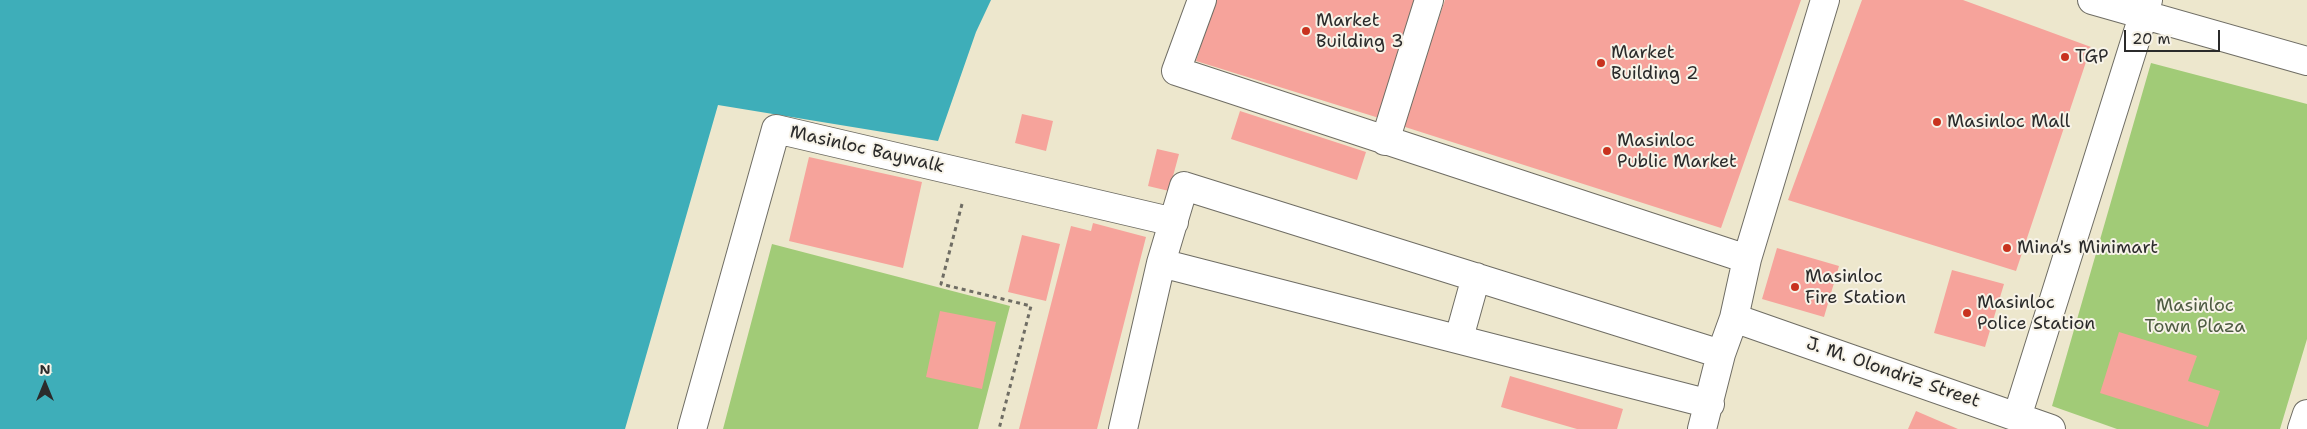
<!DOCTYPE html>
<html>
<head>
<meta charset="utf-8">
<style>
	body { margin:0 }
	#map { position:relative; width:2307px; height:429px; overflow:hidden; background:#ede7cd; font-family:"Shantell Sans",sans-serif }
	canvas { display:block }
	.north { position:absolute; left:20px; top:359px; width:50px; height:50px; -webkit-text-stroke:4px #f7f3e8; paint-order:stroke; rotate:0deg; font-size:14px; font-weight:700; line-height:20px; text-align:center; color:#2b2b2b }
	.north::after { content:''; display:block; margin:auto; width:18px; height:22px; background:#2b2b2b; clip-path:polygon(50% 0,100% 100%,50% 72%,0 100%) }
	.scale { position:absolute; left:2124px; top:30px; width:96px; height:22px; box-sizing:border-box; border:2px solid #2b2b2b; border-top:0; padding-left:6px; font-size:15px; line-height:18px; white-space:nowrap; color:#2b2b2b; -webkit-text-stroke:4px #f7f3e8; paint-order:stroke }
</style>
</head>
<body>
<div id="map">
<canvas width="2307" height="429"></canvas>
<div class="north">N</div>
<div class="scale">20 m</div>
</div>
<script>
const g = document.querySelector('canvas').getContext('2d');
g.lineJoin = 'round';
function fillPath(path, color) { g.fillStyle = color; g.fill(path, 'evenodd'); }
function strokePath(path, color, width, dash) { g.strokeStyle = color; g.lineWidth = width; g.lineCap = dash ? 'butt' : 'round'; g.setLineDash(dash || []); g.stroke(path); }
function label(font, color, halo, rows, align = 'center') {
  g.font = font + ' "Shantell Sans",sans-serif'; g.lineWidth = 4; g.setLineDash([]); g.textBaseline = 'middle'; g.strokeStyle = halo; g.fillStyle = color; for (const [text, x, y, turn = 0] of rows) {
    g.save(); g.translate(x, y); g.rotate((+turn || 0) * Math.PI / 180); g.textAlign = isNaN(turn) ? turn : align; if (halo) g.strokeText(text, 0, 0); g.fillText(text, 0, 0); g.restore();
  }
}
fillPath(new Path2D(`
	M 2151,63 L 2307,104 L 2307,339 L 2280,429 L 2117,429 L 2052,406 Z
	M 772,244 L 1010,306 L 978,429 L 723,429 Z`), '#a1cb77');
fillPath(new Path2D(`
	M 0,0 L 991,0 L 976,32 L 938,141 L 718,105 L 625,429 L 0,429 Z`), '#3eaeb9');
fillPath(new Path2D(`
	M 1215,0 L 1416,0 L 1379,118 L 1196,61 Z
	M 1445,0 L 1801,0 L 1721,228 L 1402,126 Z
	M 1862,0 L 1963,0 L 2091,47 L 2016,271 L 1788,200 Z
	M 1240,111 L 1366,152 L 1357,180 L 1231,139 Z
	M 1022,114 L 1053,121 L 1046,151 L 1015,143 Z
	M 1157,149 L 1179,154 L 1169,191 L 1148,186 Z
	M 809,157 L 922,182 L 903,268 L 789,241 Z
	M 1093,223 L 1146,237 L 1097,429 L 1019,429 L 1071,226 L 1091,231 Z
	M 1022,235 L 1060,244 L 1046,301 L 1008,292 Z
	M 1777,248 L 1839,266 L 1824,317 L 1762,299 Z
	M 1952,270 L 2004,284 L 1985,347 L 1934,333 Z
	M 940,311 L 996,322 L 982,389 L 926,377 Z
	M 2119,332 L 2197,356 L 2188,381 L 2220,391 L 2208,427 L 2100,393 Z
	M 1510,376 L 1623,409 L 1617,429 L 1577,429 L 1501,407 Z
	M 1916,411 L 1958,429 L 1908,429 Z`), '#f6a39b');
const minor = new Path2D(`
	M 1202,0 L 1176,71 L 1747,259
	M 2092,0 L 2307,61
	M 1385,141 L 1429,0
	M 1161,263 L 1184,186 L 1721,354
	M 1734,318 L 2051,429
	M 1459,338 L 1476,277
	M 2017,417 L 2148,0
	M 692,429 L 776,129 L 1174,222
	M 1123,429 L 1161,263 L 1710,404
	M 1702,429 L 1721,354 L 1734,318 L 1747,259 L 1825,0
	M 2302,429 L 2307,414`);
strokePath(minor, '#6f6d64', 30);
strokePath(new Path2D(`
	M 962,204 L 941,284 L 1031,306 L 999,429`), '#6f6d64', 3, [4, 4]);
strokePath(minor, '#fff', 28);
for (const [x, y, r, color] of [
	[1306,31,5,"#c8321e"],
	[2065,57,5,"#c8321e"],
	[1601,63,5,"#c8321e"],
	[1937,122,5,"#c8321e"],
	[1607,151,5,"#c8321e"],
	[2007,248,5,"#c8321e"],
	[1795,287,5,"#c8321e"],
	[1967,313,5,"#c8321e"]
]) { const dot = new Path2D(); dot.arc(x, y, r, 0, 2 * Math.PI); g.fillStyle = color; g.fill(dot); strokePath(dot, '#f7f3e8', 2); }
label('18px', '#2b2b2b', '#f7f3e8', [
	["Market",1316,21],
	["Building 3",1316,42],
	["Market",1611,53],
	["Building 2",1611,74],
	["TGP",2075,57],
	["Masinloc Mall",1947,122],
	["Masinloc",1617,141],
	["Public Market",1617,162],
	["Mina's Minimart",2017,248],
	["Masinloc",1805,277],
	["Fire Station",1805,298],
	["Masinloc",1977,303],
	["Police Station",1977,324]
], 'left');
label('18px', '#2b2b2b', '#f7f3e8', [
	["Masinloc Baywalk",867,150,13],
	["J. M. Olondriz Street",1893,373,19]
]);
label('18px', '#4e5b42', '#f7f3e8', [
	["Masinloc",2195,306],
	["Town Plaza",2195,327]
]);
</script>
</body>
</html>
